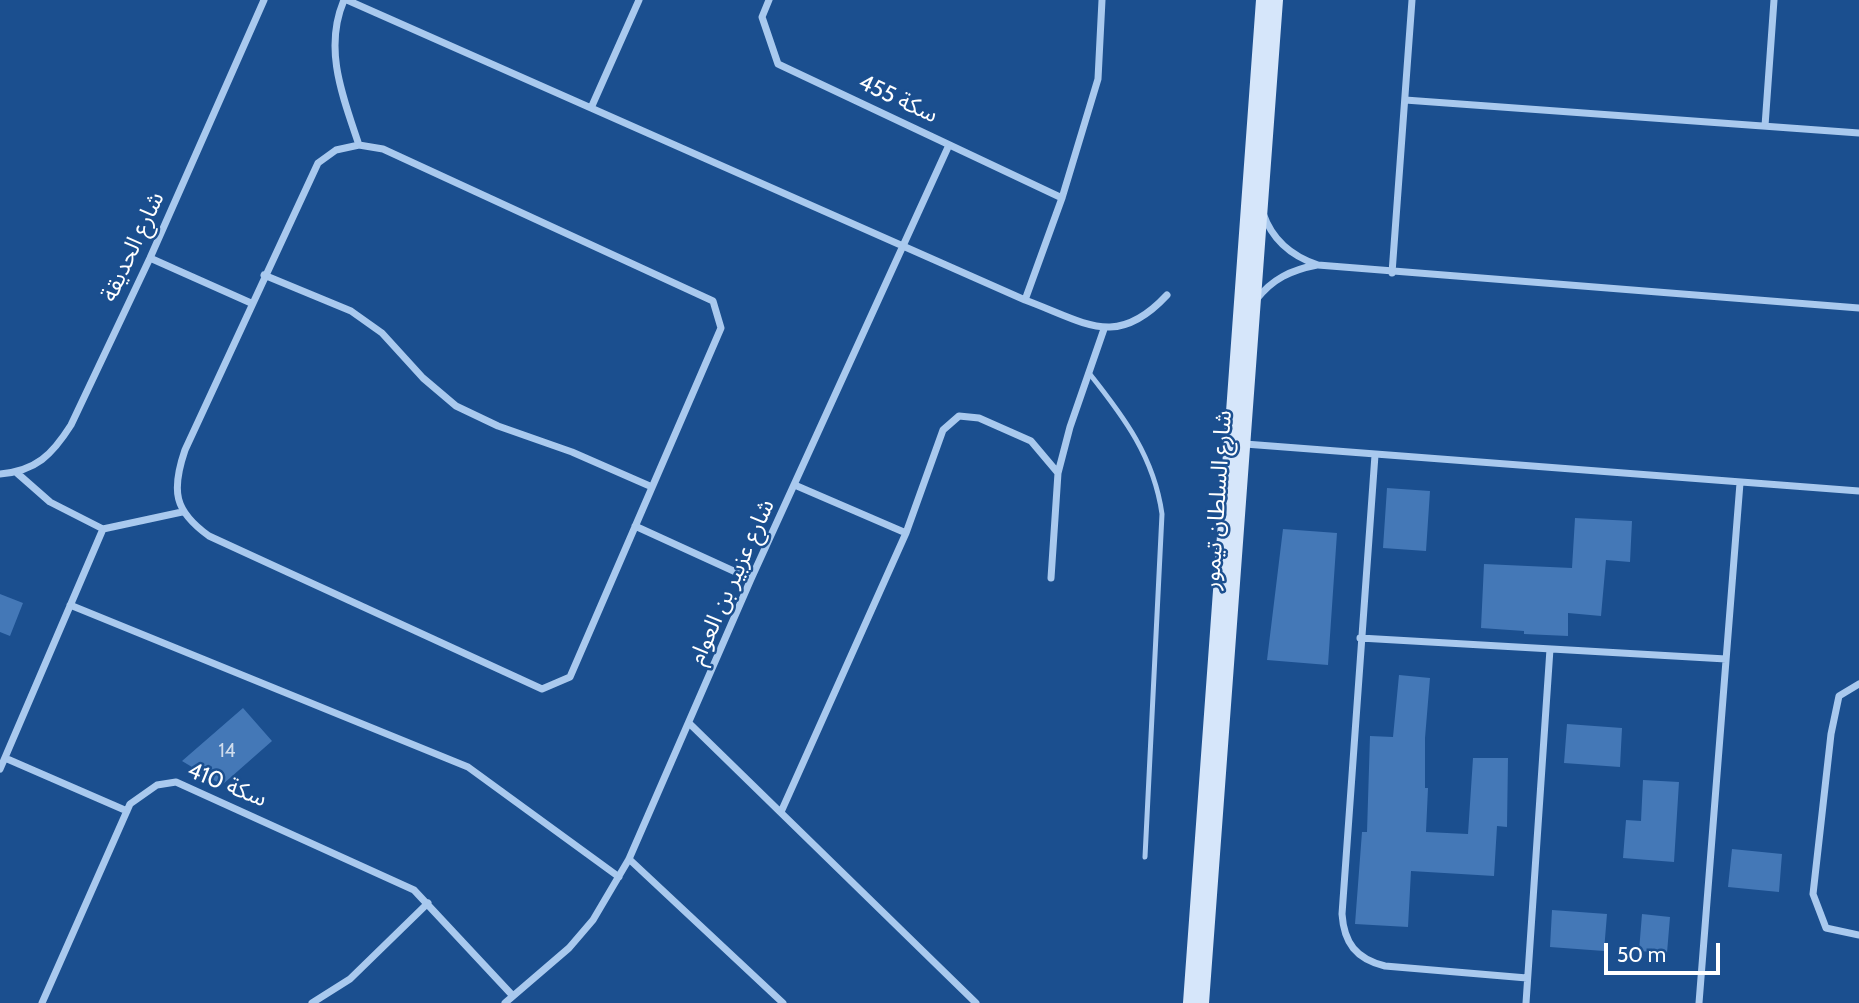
<!DOCTYPE html>
<html>
<head>
<meta charset="utf-8">
<style>
	body { margin:0 }
	#map { position:relative; width:1859px; height:1003px; overflow:hidden; background:#1b4f8f; font-family:Cabin,sans-serif }
	canvas { display:block }
	.scale { position:absolute; left:1604px; top:943px; width:116px; height:32px; box-sizing:border-box; border:4px solid #fff; border-top:0; padding-left:9px; font-size:21px; line-height:24px; white-space:nowrap; color:#fff; -webkit-text-stroke:5px #1b4f8f; paint-order:stroke }
</style>
</head>
<body>
<div id="map">
<canvas width="1859" height="1003"></canvas>
<div class="scale">50 m</div>
</div>
<script>
const g = document.querySelector('canvas').getContext('2d');
g.lineJoin = 'round';
function fillPath(path, color) { g.fillStyle = color; g.fill(path, 'evenodd'); }
function strokePath(path, color, width, dash) { g.strokeStyle = color; g.lineWidth = width; g.lineCap = dash ? 'butt' : 'round'; g.setLineDash(dash || []); g.stroke(path); }
function label(font, color, halo, rows, align = 'center') {
  g.font = font + ' Cabin,"Noto Sans Arabic",sans-serif'; g.lineWidth = 5; g.setLineDash([]); g.textBaseline = 'middle'; g.strokeStyle = halo; g.fillStyle = color; for (const [text, x, y, turn = 0] of rows) {
    g.save(); g.translate(x, y); g.rotate((+turn || 0) * Math.PI / 180); g.textAlign = isNaN(turn) ? turn : align; if (halo) g.strokeText(text, 0, 0); g.fillText(text, 0, 0); g.restore();
  }
}
fillPath(new Path2D(`
	M 1387,488 L 1430,491 L 1426,551 L 1383,548 Z
	M 1575,518 L 1632,521 L 1630,562 L 1606,560 L 1601,616 L 1568,613 L 1568,636 L 1524,634 L 1524,631 L 1481,628 L 1484,564 L 1572,568 Z
	M 1283,529 L 1337,533 L 1328,665 L 1267,660 Z
	M 0,594 L 23,603 L 10,636 L 0,632 Z
	M 1399,675 L 1430,678 L 1425,738 L 1425,788 L 1428,788 L 1426,832 L 1468,834 L 1473,758 L 1508,758 L 1507,827 L 1497,826 L 1494,876 L 1411,871 L 1408,927 L 1355,924 L 1362,832 L 1367,832 L 1370,736 L 1393,737 Z
	M 243,708 L 272,741 L 222,785 L 182,761 Z
	M 1567,724 L 1622,728 L 1620,767 L 1564,763 Z
	M 1643,780 L 1679,782 L 1674,862 L 1623,858 L 1626,820 L 1641,821 Z
	M 1732,849 L 1782,854 L 1779,892 L 1728,887 Z
	M 1552,910 L 1607,914 L 1604,951 L 1550,947 Z
	M 1642,914 L 1670,917 L 1667,953 L 1639,951 Z`), '#4478b7');
strokePath(new Path2D(`
	M 1089,373 C 1124,417 1154,457 1162,514 L 1145,857`), '#a9c9ee', 5);
strokePath(new Path2D(`
	M 344,0 C 323,49 343,97 359,145
	M 347,0 L 1025,300 C 1085,322 1116,350 1167,295
	M 769,0 L 762,17 L 778,64 L 1062,198
	M 1405,100 L 1859,133
	M 591,108 L 639,0
	M 1765,126 L 1774,0
	M 359,145 L 383,149 L 713,301 L 721,328 L 570,677 L 542,689 L 209,536 C 174,511 171,491 185,450 L 318,163 L 336,150 Z
	M 1263,213 C 1272,240 1291,256 1318,265 L 1859,308
	M 150,258 L 251,303
	M 1392,273 L 1412,0
	M 264,275 L 351,311 L 382,333 L 423,378 L 456,406 L 498,426 L 572,452 L 652,487
	M 1025,300 L 1062,198 L 1098,79 L 1102,0
	M 1256,300 C 1272,279 1291,270 1317,265
	M 1245,444 L 1859,491
	M 1375,455 L 1342,914 C 1344,943 1356,959 1385,966 L 1527,978
	M 17,473 L 50,502 L 103,529 L 182,512
	M 1058,473 L 1070,427 L 1104,329
	M 0,474 C 36,471 52,455 71,425 L 150,258 L 264,0
	M 797,486 L 906,533
	M 635,526 L 751,579
	M 70,605 L 468,767 L 619,877
	M 1360,638 L 1726,659
	M 1859,684 L 1839,696 L 1831,734 L 1813,894 L 1826,928 L 1859,935
	M 690,724 L 976,1003
	M 5,758 L 127,811
	M 0,769 L 103,529
	M 781,812 L 906,533 L 943,430 L 959,416 L 979,418 L 1031,441 L 1058,473 L 1051,578
	M 629,859 L 783,1003
	M 42,1003 L 130,804 L 157,785 L 176,782 L 414,890 L 513,996
	M 312,1003 L 350,979 L 428,903
	M 505,1003 L 569,948 L 593,920 L 629,859 L 751,579 L 949,145
	M 1526,1003 L 1550,649
	M 1699,1003 L 1740,483`), '#a9c9ee', 7);
strokePath(new Path2D(`
	M 1190,1003 L 1263,0
	M 1202,1003 L 1276,0`), '#d6e6fa', 14);
label('19px', '#d0dded', null, [
	["14",227,751]
]);
label('23px', '#fff', '#1b4f8f', [
	["سكة 455",898,99,25],
	["شارع الحديقة",133,247,-65],
	["شارع السلطان تيمور",1218,500,-86],
	["شارع عزبير بن العوام",732,582,-66],
	["سكة 410",227,785,22]
]);
</script>
</body>
</html>
